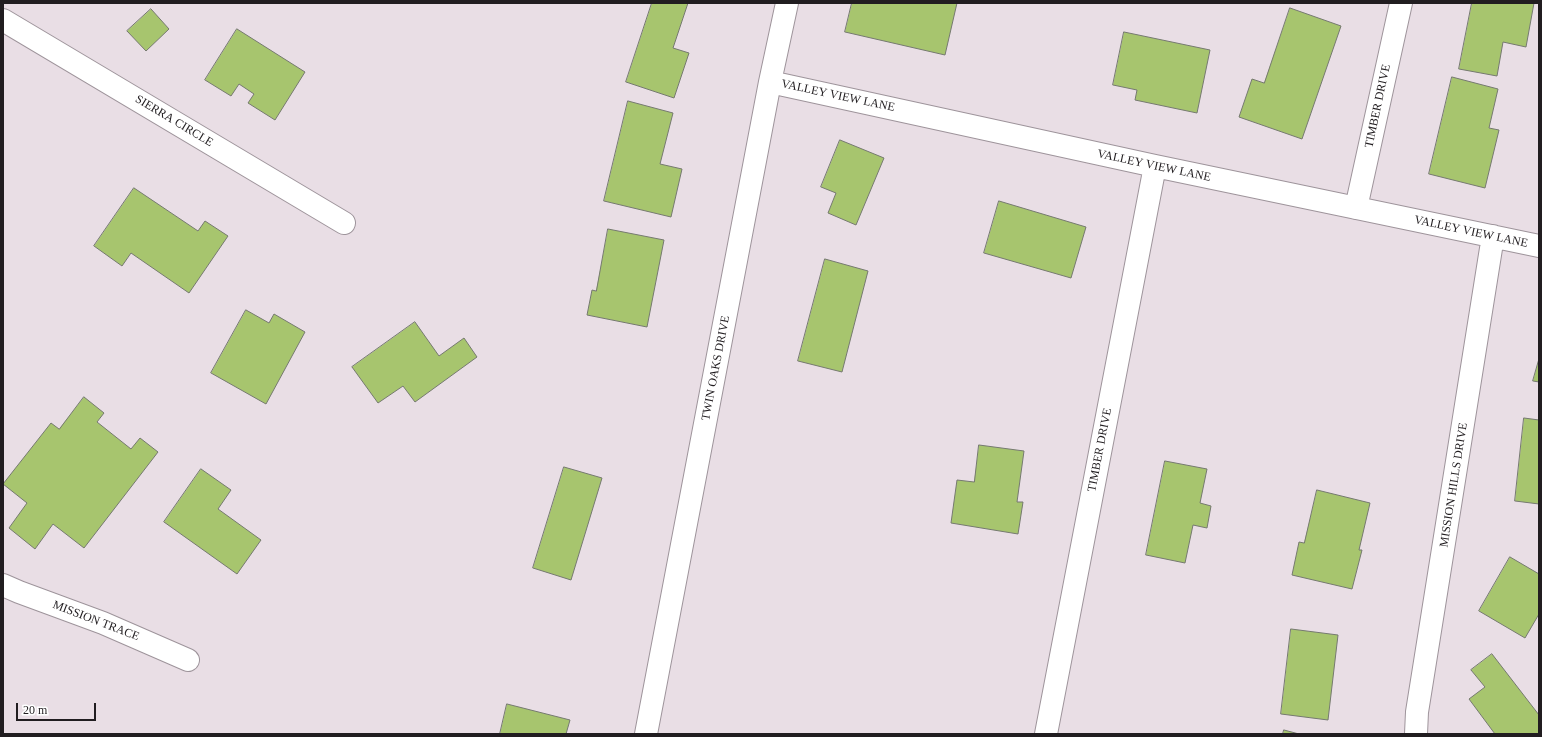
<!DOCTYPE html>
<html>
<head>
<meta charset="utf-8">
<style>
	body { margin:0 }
	#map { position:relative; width:1542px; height:737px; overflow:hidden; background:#e9dee5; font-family:Georgia,serif }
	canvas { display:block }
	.frame { position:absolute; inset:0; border:4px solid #211d20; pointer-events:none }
	.scale { position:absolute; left:16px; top:703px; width:80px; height:18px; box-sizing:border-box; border:2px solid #211d20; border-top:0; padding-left:5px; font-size:12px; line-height:14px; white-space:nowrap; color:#211d20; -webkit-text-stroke:3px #fff; paint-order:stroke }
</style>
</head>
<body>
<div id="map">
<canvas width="1542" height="737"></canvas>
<div class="frame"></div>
<div class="scale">20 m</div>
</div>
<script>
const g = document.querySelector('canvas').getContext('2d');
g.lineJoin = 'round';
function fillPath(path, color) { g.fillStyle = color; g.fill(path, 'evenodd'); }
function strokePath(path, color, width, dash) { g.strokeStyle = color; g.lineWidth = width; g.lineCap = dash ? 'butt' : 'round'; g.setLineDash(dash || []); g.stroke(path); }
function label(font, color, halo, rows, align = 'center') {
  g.font = font + ' Georgia,serif'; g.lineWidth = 3; g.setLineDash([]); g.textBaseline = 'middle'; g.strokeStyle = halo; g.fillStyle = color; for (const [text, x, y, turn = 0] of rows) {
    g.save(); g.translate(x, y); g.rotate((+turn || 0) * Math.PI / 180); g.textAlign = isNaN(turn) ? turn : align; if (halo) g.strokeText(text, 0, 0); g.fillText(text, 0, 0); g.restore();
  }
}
const building = new Path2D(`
	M 652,3 L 688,3 L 673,48 L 689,53 L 674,98 L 626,82 Z
	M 852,3 L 957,3 L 945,55 L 845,32 Z
	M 1472,3 L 1534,3 L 1526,47 L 1503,42 L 1497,76 L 1459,69 Z
	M 1290,8 L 1341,26 L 1302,139 L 1239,117 L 1252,79 L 1264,83 Z
	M 151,9 L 169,29 L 146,51 L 127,31 Z
	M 237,29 L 305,72 L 275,120 L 248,103 L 254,94 L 239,84 L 231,96 L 205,80 Z
	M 1124,32 L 1210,50 L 1197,113 L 1135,100 L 1137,90 L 1113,85 Z
	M 1452,77 L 1498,89 L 1489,128 L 1499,130 L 1485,188 L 1429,174 Z
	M 628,101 L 673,113 L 660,164 L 682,169 L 671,217 L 604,201 Z
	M 840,140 L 884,158 L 856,225 L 828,213 L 836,193 L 821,187 Z
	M 134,188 L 198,231 L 205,221 L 228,236 L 189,293 L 131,253 L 122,266 L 94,246 Z
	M 999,201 L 1086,227 L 1071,278 L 984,253 Z
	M 608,229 L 664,240 L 647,327 L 587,315 L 592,290 L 596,291 Z
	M 825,259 L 868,271 L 842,372 L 798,361 Z
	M 246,310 L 269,323 L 274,314 L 305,332 L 266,404 L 211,373 Z
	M 415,322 L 439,356 L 464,338 L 477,357 L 415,402 L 403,386 L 378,403 L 352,367 Z
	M 1539,359 L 1539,382 L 1533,381 Z
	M 84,397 L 104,413 L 97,422 L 131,449 L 140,438 L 158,452 L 84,548 L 53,524 L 35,549 L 9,528 L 27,503 L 3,484 L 51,423 L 59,429 Z
	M 1524,418 L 1539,420 L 1539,504 L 1515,501 Z
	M 979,445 L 1024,451 L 1017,502 L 1023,502 L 1018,534 L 951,523 L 957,480 L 974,482 Z
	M 1165,461 L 1207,469 L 1200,503 L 1211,506 L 1207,528 L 1193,525 L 1185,563 L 1146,555 Z
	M 564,467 L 602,478 L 571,580 L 533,568 Z
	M 201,469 L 231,490 L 218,509 L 261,540 L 237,574 L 164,522 Z
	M 1317,490 L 1370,503 L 1359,550 L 1362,550 L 1352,589 L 1292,575 L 1299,542 L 1304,543 Z
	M 1510,557 L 1539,574 L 1539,614 L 1525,638 L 1479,611 Z
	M 1291,629 L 1338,635 L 1328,720 L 1281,714 Z
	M 1492,654 L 1539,715 L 1539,734 L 1495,734 L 1469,699 L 1485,687 L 1471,670 Z
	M 507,704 L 570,720 L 566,734 L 500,734 Z
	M 1284,730 L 1299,734 L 1283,734 Z`);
fillPath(building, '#a7c56e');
strokePath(building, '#75796f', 1);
const minor = new Path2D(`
	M 3,20 L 344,223
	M 770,82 L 1155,166 L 1539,246
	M 1356,208 L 1401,3
	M 3,585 L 19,592 L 103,623 L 188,660
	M 646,734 L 770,82 L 787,3
	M 1046,734 L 1155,166
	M 1416,734 L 1417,712 L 1493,236`);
strokePath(minor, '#9e949b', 24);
strokePath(minor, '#fff', 22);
label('12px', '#211d20', '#fff', [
	["VALLEY VIEW LANE",838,96,12],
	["TIMBER DRIVE",1378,106,-78],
	["SIERRA CIRCLE",174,121,31],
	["VALLEY VIEW LANE",1154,166,12],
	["VALLEY VIEW LANE",1471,232,12],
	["TWIN OAKS DRIVE",716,368,-79],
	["TIMBER DRIVE",1100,450,-79],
	["MISSION HILLS DRIVE",1454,485,-81],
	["MISSION TRACE",96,621,21]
]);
</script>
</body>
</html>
